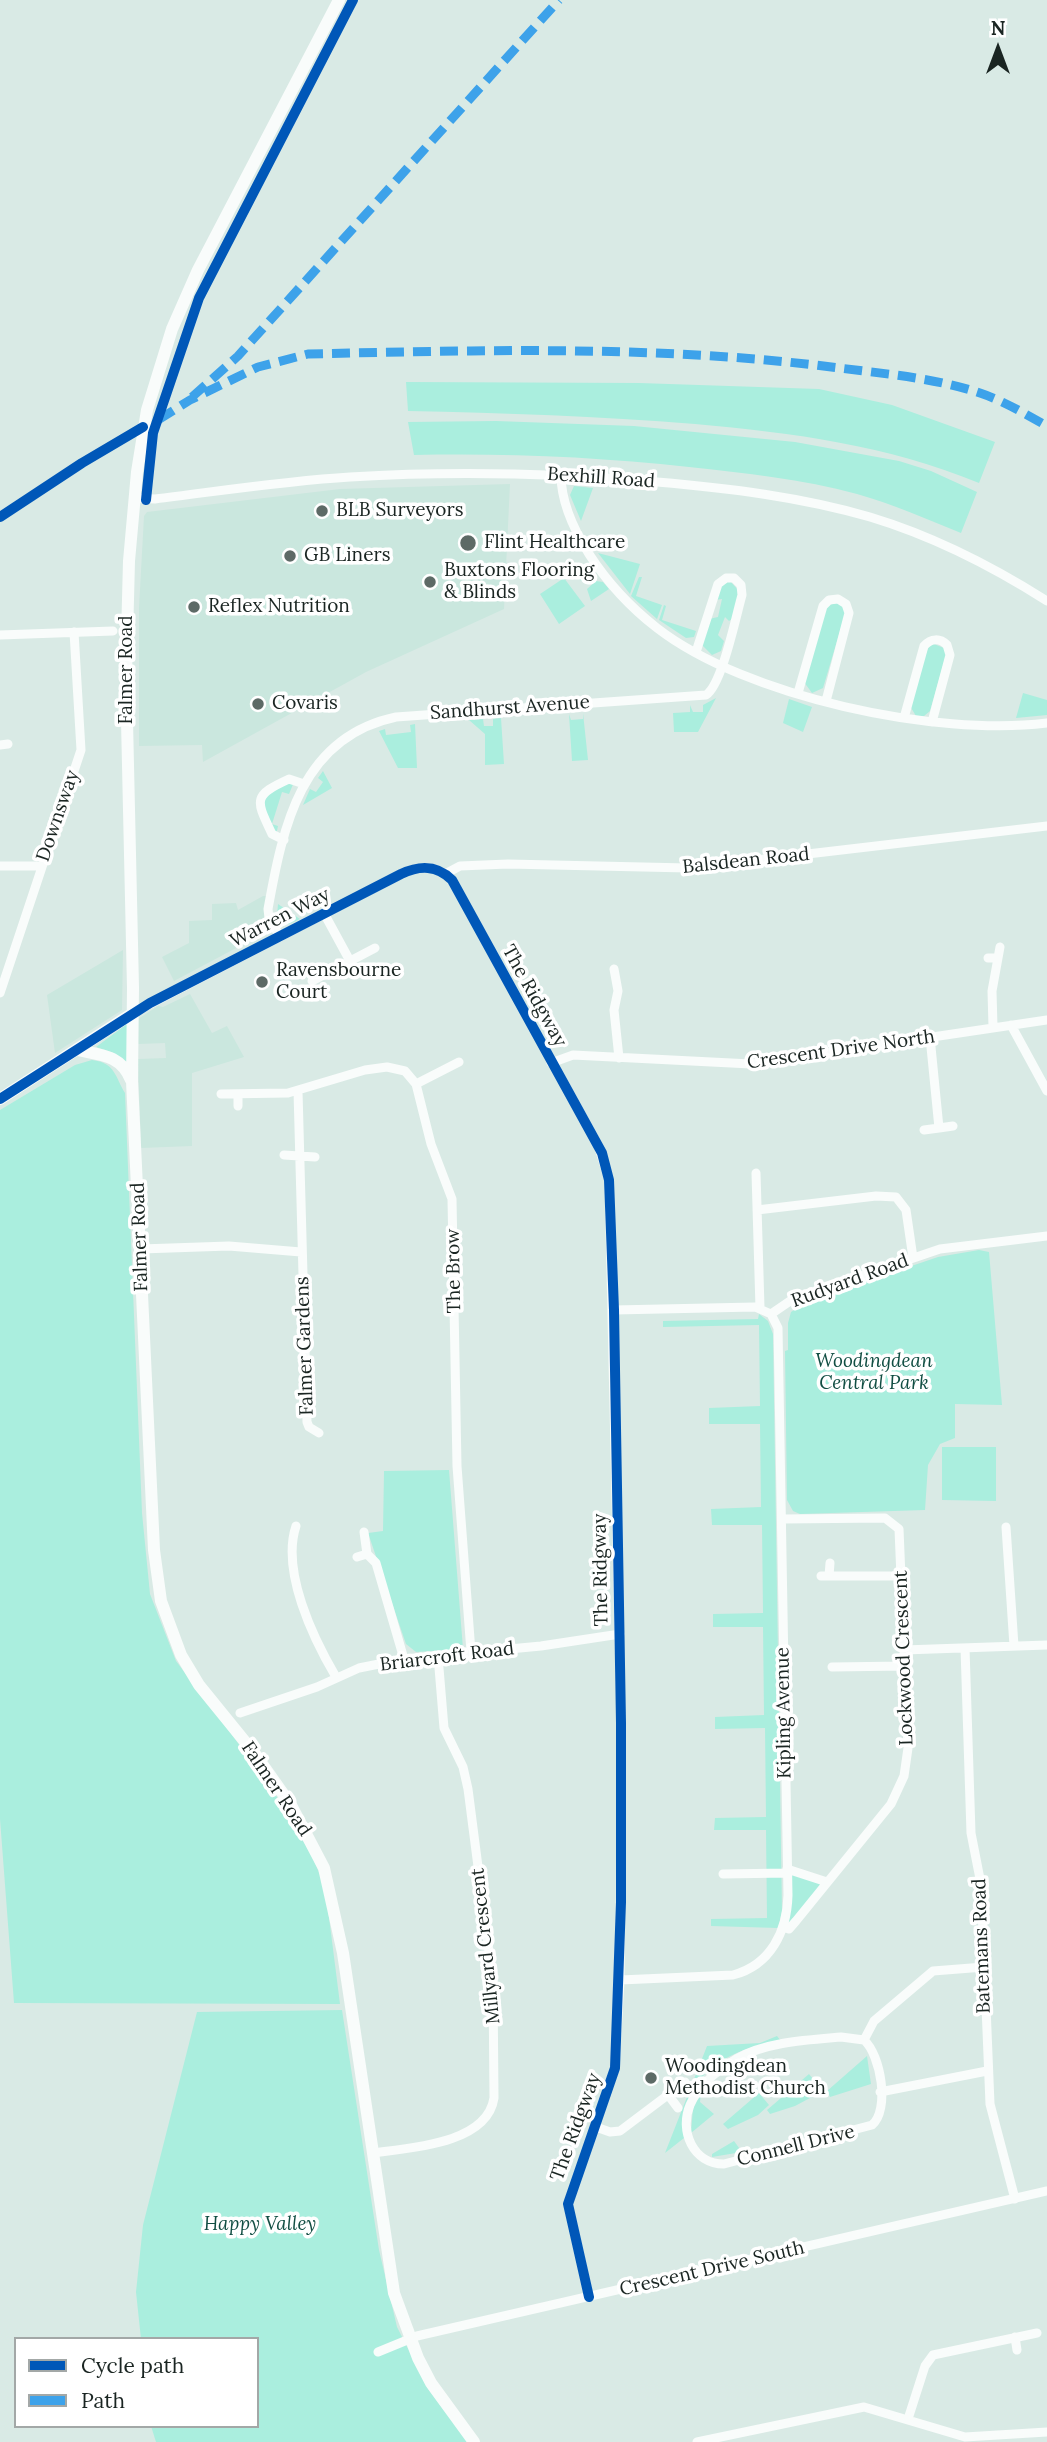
<!DOCTYPE html>
<html>
<head>
<meta charset="utf-8">
<style>
	body { margin:0 }
	#map { position:relative; width:1047px; height:2442px; overflow:hidden; background:#d9eae5; font-family:Lora,serif }
	canvas { display:block }
	.legend { position:absolute; left:14px; top:2337px; width:245px; height:91px; box-sizing:border-box; background:#fff; border:2px solid #a3a8a7; margin:0; padding:9px 12px; list-style:none; font-size:21px; color:#1a2522 }
	.legend li { display:flex; align-items:center; gap:14px; height:35px }
	.legend b { width:35px; border:2px solid #a3a8a7 }
	.north { position:absolute; left:963px; top:14px; width:70px; height:70px; -webkit-text-stroke:5px #fff; paint-order:stroke; rotate:0deg; font-size:19px; font-weight:700; line-height:28px; text-align:center; color:#1a2522 }
	.north::after { content:''; display:block; margin:auto; width:24px; height:32px; background:#1a2522; clip-path:polygon(50% 0,100% 100%,50% 72%,0 100%) }
</style>
</head>
<body>
<div id="map">
<canvas width="1047" height="2442"></canvas>
<ul class="legend">
<li><b style="height:9px;background:#0057b8"></b>Cycle path</li>
<li><b style="height:9px;background:#3da2ea"></b>Path</li>
</ul>
<div class="north">N</div>
</div>
<script>
const g = document.querySelector('canvas').getContext('2d');
g.lineJoin = 'round';
function fillPath(path, color) { g.fillStyle = color; g.fill(path, 'evenodd'); }
function strokePath(path, color, width, dash) { g.strokeStyle = color; g.lineWidth = width; g.lineCap = dash ? 'butt' : 'round'; g.setLineDash(dash || []); g.stroke(path); }
function label(font, color, halo, rows, align = 'center') {
  g.font = font + ' Lora,serif'; g.lineWidth = 7; g.setLineDash([]); g.textBaseline = 'middle'; g.strokeStyle = halo; g.fillStyle = color; for (const [text, x, y, turn = 0] of rows) {
    g.save(); g.translate(x, y); g.rotate((+turn || 0) * Math.PI / 180); g.textAlign = isNaN(turn) ? turn : align; if (halo) g.strokeText(text, 0, 0); g.fillText(text, 0, 0); g.restore();
  }
}
fillPath(new Path2D(`
	M 510,484 L 504,609 L 366,672 L 203,762 L 202,745 L 139,746 L 139,608 L 144,516 L 147,512 L 340,489 Z
	M 263,896 L 269,896 L 272,929 L 174,981 L 162,957 L 189,943 L 189,921 L 212,920 L 212,904 L 236,903 L 238,910 Z
	M 123,950 L 122,1010 L 55,1053 L 47,995 Z
	M 190,994 L 212,1033 L 227,1026 L 244,1057 L 192,1073 L 192,1146 L 141,1148 L 138,1059 L 166,1058 L 165,1043 L 138,1044 L 138,1019 L 158,1006 L 163,1007 Z`), '#cae7de');
fillPath(new Path2D(`
	M 406,382 L 639,383 L 819,389 L 892,405 L 995,442 L 979,483 C 887,445 794,433 695,424 C 599,416 504,413 408,411 Z
	M 496,421 L 634,426 L 795,442 L 899,461 L 931,471 L 977,492 L 961,533 C 927,519 892,504 857,494 C 802,479 745,473 689,467 C 598,457 506,453 414,455 L 408,422 Z
	M 574,486 L 593,488 L 581,521 L 570,495 Z
	M 598,553 L 640,564 L 630,594 Z
	M 589,562 L 591,575 L 582,581 L 570,574 Z
	M 639,577 L 642,577 L 636,596 L 662,605 L 657,619 L 631,596 Z
	M 564,578 L 585,606 L 559,624 L 540,594 Z
	M 596,581 L 603,582 L 609,589 L 591,601 L 587,589 Z
	M 730,581 L 739,591 L 732,619 L 729,621 L 725,617 L 718,635 L 724,641 L 721,651 L 712,655 L 702,645 L 709,619 L 718,617 L 722,599 L 715,600 L 720,585 Z
	M 838,602 L 846,611 L 823,688 L 812,693 L 804,682 L 827,606 Z
	M 664,605 L 666,606 L 662,620 L 696,631 L 694,637 L 686,638 L 659,620 Z
	M 934,644 L 944,648 L 946,655 L 930,711 L 924,716 L 916,716 L 910,706 L 928,647 Z
	M 1023,693 L 1047,700 L 1047,715 L 1016,718 Z
	M 716,698 L 698,732 L 674,732 L 673,713 L 690,712 L 690,705 L 693,712 L 703,712 L 703,705 Z
	M 789,699 L 812,707 L 803,732 L 783,723 Z
	M 583,713 L 588,760 L 572,761 L 569,714 L 571,720 L 583,719 Z
	M 501,718 L 504,764 L 485,765 L 485,734 L 469,720 L 483,719 L 484,726 L 493,726 L 493,719 Z
	M 415,724 L 417,768 L 398,768 L 379,731 L 385,729 L 386,735 L 411,732 L 410,725 Z
	M 323,771 L 332,788 L 303,805 L 310,789 L 316,792 L 323,782 L 318,778 Z
	M 287,782 L 294,782 L 289,794 L 282,792 L 272,824 L 278,826 L 276,835 L 261,800 Z
	M 278,904 L 300,919 L 289,924 L 281,923 L 277,916 Z
	M 127,1024 L 128,1063 L 114,1053 L 96,1047 Z
	M 92,1060 C 116,1063 115,1077 125,1093 L 142,1513 L 150,1594 L 176,1661 L 269,1784 L 311,1854 L 325,1886 L 340,2004 L 14,2003 L 0,1819 L 0,1110 L 75,1065 Z
	M 979,1250 L 989,1252 L 1002,1405 L 955,1404 L 955,1438 L 940,1444 L 928,1465 L 925,1510 L 800,1514 L 793,1511 L 787,1500 L 785,1351 L 788,1350 L 788,1323 L 791,1312 L 808,1301 L 938,1257 Z
	M 759,1314 L 768,1321 L 773,1334 L 782,1912 L 778,1928 L 711,1926 L 711,1919 L 767,1918 L 766,1830 L 714,1830 L 715,1818 L 766,1817 L 765,1728 L 715,1729 L 715,1717 L 764,1715 L 763,1627 L 713,1627 L 713,1614 L 763,1613 L 762,1525 L 712,1525 L 711,1509 L 761,1507 L 760,1424 L 709,1424 L 709,1408 L 760,1406 L 759,1325 L 663,1327 L 663,1321 L 758,1319 Z
	M 942,1447 L 996,1447 L 996,1501 L 942,1500 Z
	M 449,1470 L 463,1649 L 416,1652 L 406,1644 L 368,1533 L 383,1531 L 384,1471 Z
	M 787,1869 L 827,1882 L 789,1929 L 786,1918 Z
	M 342,2010 L 379,2250 L 397,2327 L 429,2390 L 468,2442 L 156,2442 L 151,2426 L 257,2426 L 257,2339 L 141,2339 L 136,2292 L 143,2225 L 197,2012 Z
	M 777,2036 L 781,2041 C 750,2045 705,2060 693,2093 C 688,2107 687,2124 684,2138 L 665,2153 L 707,2046 L 760,2043 Z
	M 867,2056 L 871,2084 L 830,2097 L 827,2091 Z
	M 809,2074 L 823,2091 L 795,2106 L 770,2114 L 767,2110 Z
	M 701,2093 L 700,2102 L 714,2114 L 691,2133 L 693,2108 Z
	M 759,2093 L 769,2105 L 758,2115 L 728,2129 L 723,2124 Z
	M 734,2141 L 742,2152 L 712,2157 L 712,2154 Z`), '#aaeede');
strokePath(new Path2D(`
	M 561,475 C 561,503 574,530 589,554 C 607,582 630,607 657,628 C 746,697 937,737 1047,723
	M 134,498 L 155,499 C 220,491 284,481 350,477 C 452,471 554,473 657,482 C 728,488 801,497 870,517 C 933,536 992,566 1047,601
	M 0,635 L 113,631
	M 798,693 L 823,606 L 829,600 L 838,599 L 846,604 L 849,613 L 826,701
	M 904,718 L 924,646 C 931,638 940,638 947,645 L 950,655 L 932,722
	M 0,745 L 8,744
	M 284,840 L 272,834 C 256,800 252,796 289,779 L 304,784
	M 0,866 L 40,866
	M 445,874 L 460,866 L 508,864 L 688,868 L 1047,826
	M 325,915 L 350,961
	M 280,937 L 269,918 L 268,909 C 283,826 301,737 396,717 L 706,695 C 722,685 736,616 742,595 L 741,585 L 734,578 L 726,578 L 718,584 L 696,652
	M 988,958 L 998,958
	M 614,969 L 618,991 L 614,1010 L 619,1058
	M 312,981 L 375,948
	M 0,993 L 81,750 L 74,632
	M 133,1013 L 401,874 C 420,865 437,865 452,880 L 598,1145 L 609,1180 L 621,1723 L 620,1980 L 615,2068 L 568,2204 L 589,2297
	M 1011,1025 L 1047,1091
	M 993,1027 L 992,991 L 1000,947
	M 930,1037 L 939,1128 L 953,1126
	M 551,1063 L 573,1055 L 751,1064 L 1047,1020
	M 416,1084 L 459,1062
	M 298,1091 L 307,1422 L 309,1427 L 319,1433
	M 221,1094 L 288,1093 L 365,1070 L 387,1067 L 405,1071 L 416,1084 L 431,1144 L 452,1199 L 457,1466 L 471,1652
	M 238,1106 L 238,1094
	M 924,1130 L 939,1128
	M 284,1155 L 315,1157
	M 756,1173 L 760,1308
	M 757,1210 L 876,1196 L 896,1197 L 906,1210 L 913,1258
	M 141,1249 L 229,1246 L 301,1252
	M 614,1310 L 755,1307 L 771,1314 L 778,1328 L 788,1895 C 787,1931 771,1965 733,1975 L 620,1980
	M 771,1314 L 793,1299 L 940,1249 L 1047,1236
	M 783,1519 L 885,1518 L 899,1529 L 908,1748 L 904,1776 L 891,1804 L 796,1921 L 789,1929 L 784,1927
	M 296,1526 C 281,1571 313,1638 336,1677
	M 1006,1527 L 1014,1646
	M 364,1532 L 367,1554 L 376,1563 L 404,1659
	M 357,1557 L 367,1554
	M 821,1576 L 901,1576
	M 829,1576 L 830,1563
	M 965,1648 L 971,1833 L 981,1884 L 990,2104 L 1015,2199
	M 904,1650 L 1047,1645
	M 832,1667 L 905,1666
	M 240,1713 L 317,1687 L 359,1668 L 404,1659 L 541,1646 L 620,1634
	M 787,1869 L 827,1882
	M 723,1874 L 787,1873
	M 841,2037 L 864,2040 C 881,2055 890,2110 872,2125 L 724,2164 C 693,2164 679,2131 690,2105 C 698,2086 718,2070 736,2059 C 766,2042 806,2040 841,2037 Z
	M 864,2040 L 874,2021 L 933,1971 L 984,1967
	M 880,2092 L 987,2071
	M 669,2096 L 678,2108
	M 596,2127 L 610,2132 L 620,2131 L 685,2082
	M 372,2153 C 410,2148 487,2144 494,2098 L 493,1983 L 468,1789 L 463,1767 L 444,1728 L 438,1656
	M 1015,2337 L 1017,2350
	M 378,2352 L 417,2336 L 1047,2191
	M 908,2419 L 925,2366 L 933,2355 L 1037,2333
	M 697,2442 L 864,2407 L 965,2437 L 1047,2432`), '#f9fcfb', 9);
strokePath(new Path2D(`
	M 339,0 L 198,270 L 172,329 L 147,410 L 137,472 L 129,561 L 126,676 L 133,988 L 132,1081 L 154,1550 L 161,1601 L 181,1655 L 199,1685 L 255,1754 L 291,1805 L 324,1868 L 343,1953 L 394,2293 L 418,2358 L 431,2383 L 474,2442
	M 77,1050 C 101,1055 121,1055 131,1080
	M 0,1099 L 133,1013`), '#f9fcfb', 12);
strokePath(new Path2D(`
	M 192,397 L 238,356 L 559,0
	M 158,420 L 190,400 L 258,367 L 308,354 C 485,350 663,345 839,368 C 886,374 935,378 980,393 C 1004,401 1025,414 1047,426`), '#3da2ea', 9, [18, 9]);
strokePath(new Path2D(`
	M 146,500 L 153,433 L 199,298 L 353,0
	M 0,517 L 82,463 L 143,427
	M 0,1099 L 150,1003 L 401,874 C 420,865 437,865 452,880 L 602,1153 L 609,1180 L 614,1310 L 621,1723 L 621,1902 L 615,2068 L 568,2204 L 589,2297`), '#0057b8', 10);
for (const [x, y, r, color] of [
	[322,511,7,"#5d6a66"],
	[468,543,9,"#5d6a66"],
	[290,556,7,"#5d6a66"],
	[430,582,7,"#5d6a66"],
	[194,607,7,"#5d6a66"],
	[258,704,7,"#5d6a66"],
	[262,982,7,"#5d6a66"],
	[651,2078,7,"#5d6a66"]
]) { const dot = new Path2D(); dot.arc(x, y, r, 0, 2 * Math.PI); g.fillStyle = color; g.fill(dot); strokePath(dot, '#fff', 2.5); }
label('19px', '#1a2522', '#fff', [
	["Bexhill Road",601,478,4],
	["Falmer Road",127,670,-90],
	["Sandhurst Avenue",510,708,-4],
	["Downsway",58,816,-71],
	["Balsdean Road",746,861,-6],
	["Warren Way",280,918,-27],
	["The Ridgway",534,996,61],
	["Crescent Drive North",841,1050,-8],
	["Falmer Road",140,1237,-92],
	["The Brow",454,1271,-91],
	["Rudyard Road",850,1281,-20],
	["Falmer Gardens",305,1346,-92],
	["The Ridgway",601,1570,-91],
	["Briarcroft Road",447,1657,-7],
	["Lockwood Crescent",904,1658,-92],
	["Kipling Avenue",784,1713,-91],
	["Falmer Road",276,1789,56],
	["Millyard Crescent",486,1946,-96],
	["Batemans Road",982,1946,-92],
	["The Ridgway",576,2127,-70],
	["Connell Drive",796,2146,-14],
	["Crescent Drive South",712,2269,-13]
]);
label('19px', '#1a2522', '#fff', [
	["BLB Surveyors",336,511],
	["Flint Healthcare",484,543],
	["GB Liners",304,556],
	["Buxtons Flooring",444,571],
	["& Blinds",444,593],
	["Reflex Nutrition",208,607],
	["Covaris",272,704],
	["Ravensbourne",276,971],
	["Court",276,993],
	["Woodingdean",665,2067],
	["Methodist Church",665,2089]
], 'left');
label('italic 19px', '#114e43', '#fff', [
	["Woodingdean",874,1362],
	["Central Park",874,1384],
	["Happy Valley",260,2225]
]);
</script>
</body>
</html>
